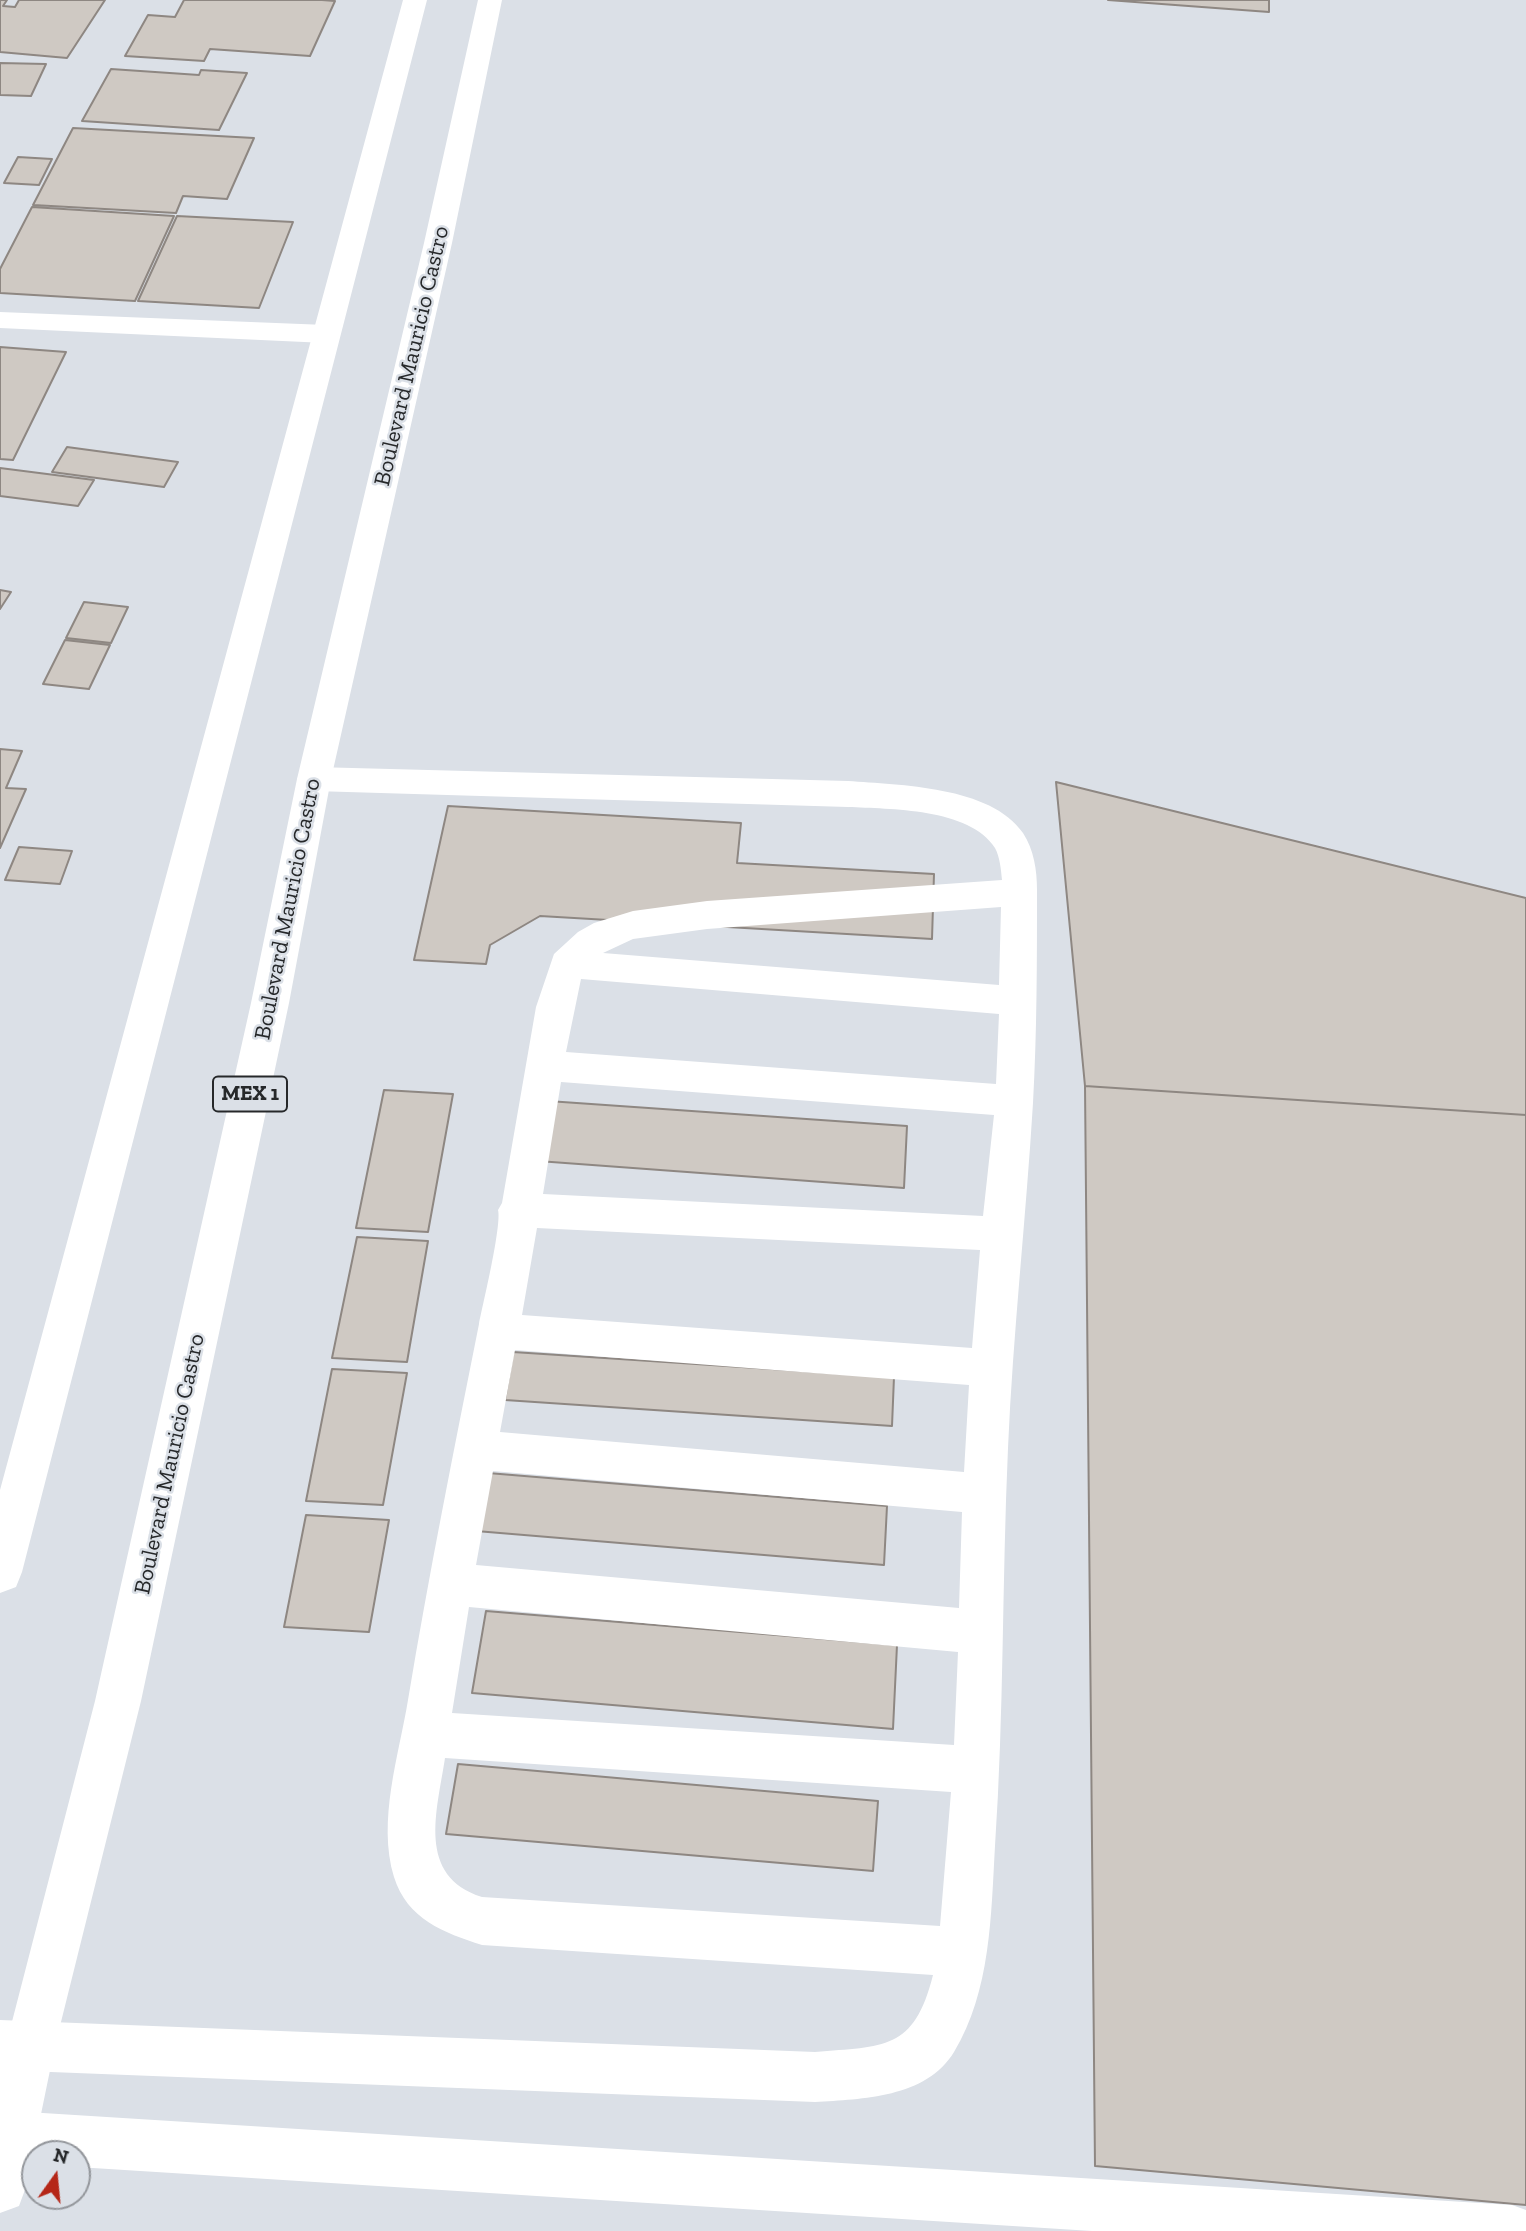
<!DOCTYPE html>
<html>
<head>
<meta charset="utf-8">
<style>
	body { margin:0 }
	#map { position:relative; width:1526px; height:2231px; overflow:hidden; background:#dbe0e7; font-family:"Zilla Slab",serif }
	canvas { display:block }
	.north { position:absolute; left:21px; top:2140px; width:70px; height:70px; box-sizing:border-box; background:#dbe0e7; border:2px solid #93969b; border-radius:50%; rotate:15deg; font-size:19px; font-weight:700; line-height:28px; text-align:center; color:#26282a }
	.north::after { content:''; display:block; margin:auto; width:24px; height:32px; background:#b52718; clip-path:polygon(50% 0,100% 100%,50% 72%,0 100%) }
</style>
</head>
<body>
<div id="map">
<canvas width="1526" height="2231"></canvas>
<div class="north">N</div>
</div>
<script>
const g = document.querySelector('canvas').getContext('2d');
g.lineJoin = 'round';
function fillPath(path, color) { g.fillStyle = color; g.fill(path, 'evenodd'); }
function strokePath(path, color, width, dash) { g.strokeStyle = color; g.lineWidth = width; g.lineCap = dash ? 'butt' : 'round'; g.setLineDash(dash || []); g.stroke(path); }
function label(font, color, halo, rows, align = 'center') {
  g.font = font + ' "Zilla Slab",serif'; g.lineWidth = 5; g.setLineDash([]); g.textBaseline = 'middle'; g.strokeStyle = halo; g.fillStyle = color; for (const [text, x, y, turn = 0] of rows) {
    g.save(); g.translate(x, y); g.rotate((+turn || 0) * Math.PI / 180); g.textAlign = isNaN(turn) ? turn : align; if (halo) g.strokeText(text, 0, 0); g.fillText(text, 0, 0); g.restore();
  }
}
const building = new Path2D(`
	M 0,0 L 7,0 L 3,6 L 15,7 L 19,0 L 105,0 L 67,58 L 0,52 Z
	M 184,0 L 322,0 L 335,1 L 310,56 L 210,49 L 204,61 L 125,56 L 148,15 L 175,17 Z
	M 1108,0 L 1269,0 L 1269,12 Z
	M 0,63 L 46,64 L 31,96 L 0,95 Z
	M 111,69 L 199,75 L 201,70 L 247,73 L 219,130 L 82,121 Z
	M 73,128 L 254,138 L 227,199 L 183,196 L 176,213 L 33,205 Z
	M 18,157 L 52,159 L 39,185 L 4,183 Z
	M 32,207 L 174,216 L 135,301 L 0,293 L 0,269 Z
	M 177,216 L 293,222 L 259,308 L 138,301 Z
	M 0,347 L 66,352 L 13,460 L 0,459 Z
	M 67,447 L 178,462 L 164,487 L 52,472 Z
	M 0,468 L 94,480 L 78,506 L 0,496 Z
	M 0,590 L 11,592 L 0,609 Z
	M 84,602 L 128,607 L 111,643 L 66,638 Z
	M 65,640 L 110,645 L 89,689 L 43,684 Z
	M 0,749 L 22,751 L 6,788 L 26,789 L 0,848 Z
	M 1056,782 L 1526,898 L 1526,1115 L 1085,1086 Z
	M 448,806 L 741,823 L 737,863 L 934,874 L 932,939 L 540,916 L 490,945 L 486,964 L 414,960 Z
	M 19,847 L 72,851 L 60,884 L 5,880 Z
	M 1085,1086 L 1526,1115 L 1526,2205 L 1095,2166 Z
	M 384,1090 L 453,1094 L 428,1232 L 356,1228 Z
	M 548,1101 L 907,1126 L 904,1188 L 538,1161 Z
	M 357,1237 L 428,1241 L 407,1362 L 332,1358 Z
	M 513,1352 L 894,1377 L 892,1426 L 505,1400 Z
	M 332,1369 L 407,1373 L 383,1505 L 306,1501 Z
	M 488,1473 L 887,1506 L 884,1565 L 476,1531 Z
	M 306,1515 L 389,1520 L 369,1632 L 284,1627 Z
	M 486,1611 L 897,1645 L 893,1729 L 472,1693 Z
	M 458,1764 L 878,1801 L 873,1871 L 446,1834 Z`);
fillPath(building, '#cfc9c3');
strokePath(building, '#8e8782', 2);
fillPath(new Path2D(`
	M 0,312 L 326,325 L 336,328 L 340,334 L 336,340 L 326,343 L 0,328 Z
	M 314,767 L 848,781 C 899,785 991,786 1023,833 C 1034,850 1037,870 1037,890 C 1037,961 1037,1032 1033,1103 C 1026,1218 1013,1333 1008,1448 C 1002,1581 1004,1714 995,1846 C 991,1915 991,1991 954,2052 C 926,2098 862,2099 815,2102 L 0,2070 L 0,2020 L 815,2052 C 884,2046 914,2051 933,1975 L 482,1945 C 444,1933 407,1919 394,1877 C 377,1821 399,1755 408,1700 C 429,1574 454,1449 479,1324 C 483,1304 502,1225 498,1210 L 502,1203 L 536,1007 L 554,954 L 578,932 L 594,923 L 633,911 L 707,901 L 1002,880 C 1001,870 1000,857 995,848 C 970,808 889,809 848,807 L 314,791 L 302,788 L 297,779 L 302,770 ZM 1001,907 L 999,985 L 603,953 L 633,939 L 707,929 ZM 581,979 L 999,1014 L 996,1084 L 566,1052 ZM 561,1082 L 994,1115 L 983,1216 L 543,1194 ZM 537,1228 L 980,1250 L 972,1348 L 522,1315 ZM 515,1350 L 969,1385 L 964,1472 L 500,1432 ZM 493,1471 L 962,1512 L 959,1608 L 476,1565 ZM 469,1607 L 958,1652 L 954,1745 L 452,1713 ZM 445,1758 L 951,1792 L 940,1926 L 482,1897 C 416,1876 437,1811 445,1758 Z
	M 11,2111 L 1512,2205 L 1526,2210 L 1526,2231 L 1092,2231 L 77,2167 L 77,2154 L 35,2154 L 35,2164 L 11,2163 L 0,2158 L 0,2116 Z`), '#fff');
fillPath(new Path2D(`
	M 403,0 L 427,0 L 22,1572 L 16,1587 L 0,1593 L 0,1490 Z
	M 478,0 L 502,0 L 452,243 L 331,779 L 289,1003 L 141,1701 L 55,2046 L 26,2187 L 19,2206 L 0,2213 L 0,2068 L 95,1701 L 251,1003 L 297,779 L 424,243 Z`), '#fff');
for (const [x, y, w] of [
	[250,1094,74]
]) { const box = new Path2D(); box.roundRect(x - w / 2, y - 17.5, w, 35, 5); g.fillStyle = '#dbe0e7'; g.fill(box); strokePath(box, '#26282a', 2); }
label('bold 21px', '#26282a', null, [
	["MEX 1",250,1094]
]);
label('23px', '#26282a', '#dbe0e7', [
	["Boulevard Mauricio Castro",412,356,-77],
	["Boulevard Mauricio Castro",288,909,-79],
	["Boulevard Mauricio Castro",170,1464,-78]
]);
</script>
</body>
</html>
